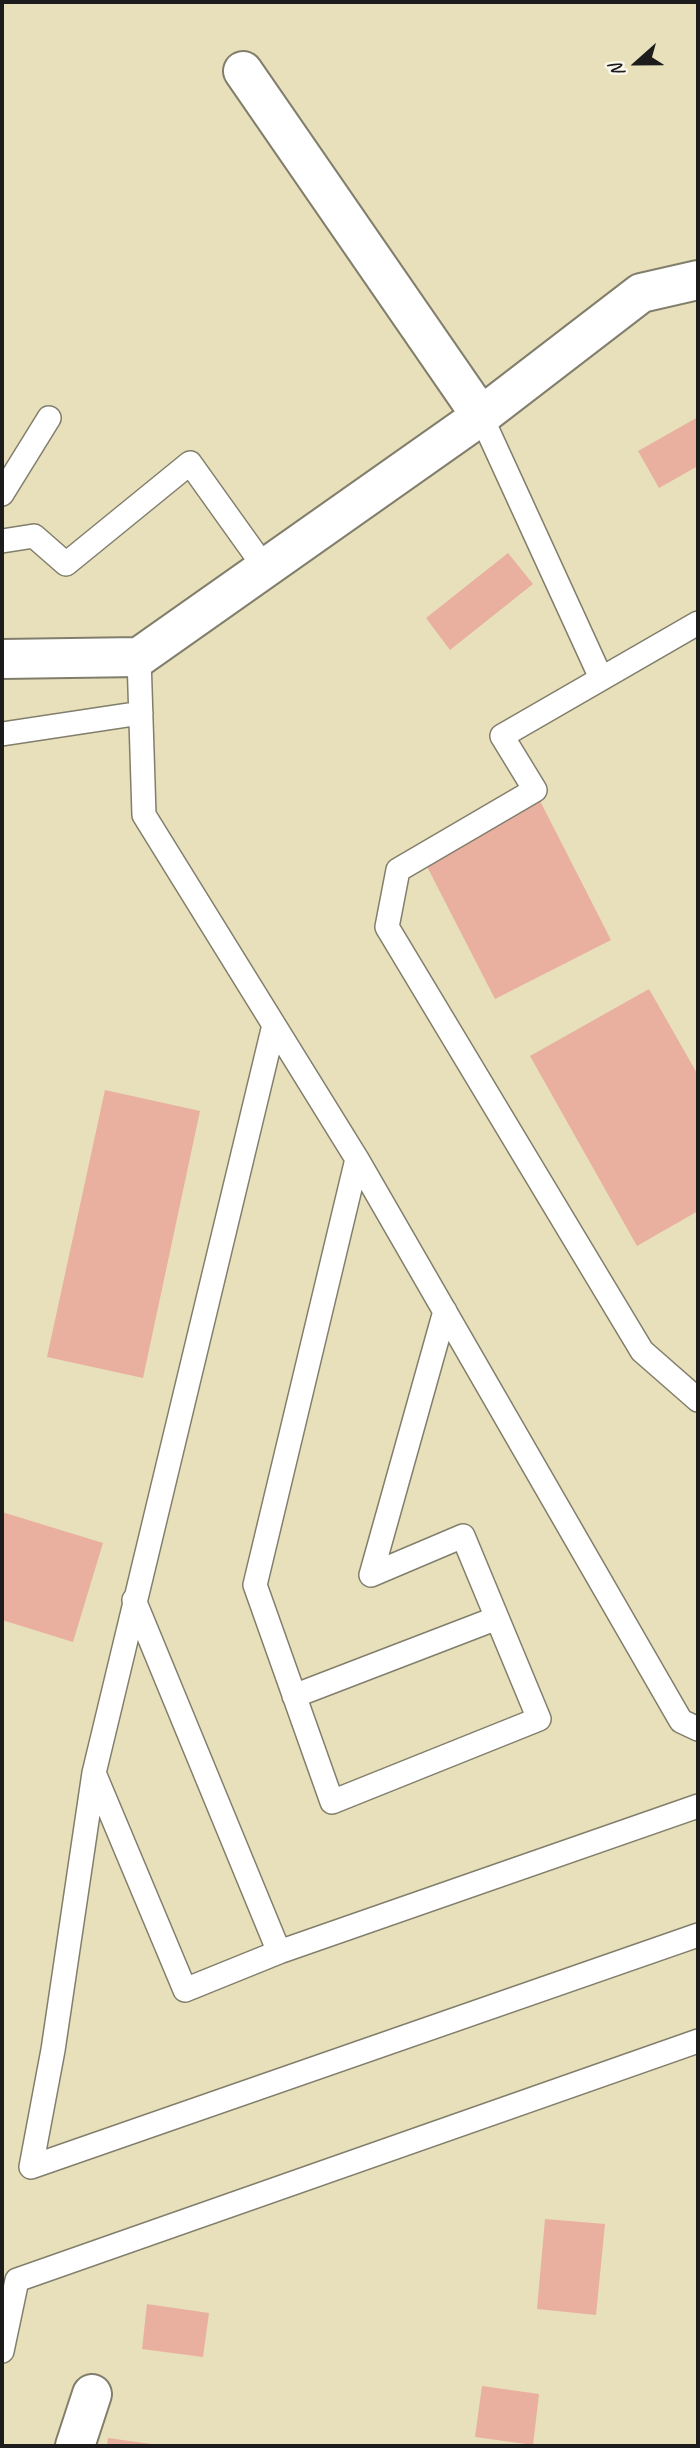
<!DOCTYPE html>
<html>
<head>
<meta charset="utf-8">
<style>
	body { margin:0 }
	#map { position:relative; width:700px; height:2448px; overflow:hidden; background:#e7e0bb; font-family:Caveat,sans-serif }
	canvas { display:block }
	.frame { position:absolute; inset:0; border:4px solid #1c1c1c; pointer-events:none }
	.north { position:absolute; left:602px; top:28px; width:70px; height:70px; -webkit-text-stroke:5px #fbf7ec; paint-order:stroke; rotate:249deg; font-size:19px; font-weight:700; line-height:28px; text-align:center; color:#1c1c1c }
	.north::after { content:''; display:block; margin:auto; width:24px; height:32px; background:#1c1c1c; clip-path:polygon(50% 0,100% 100%,50% 72%,0 100%) }
</style>
</head>
<body>
<div id="map">
<canvas width="700" height="2448"></canvas>
<div class="frame"></div>
<div class="north">N</div>
</div>
<script>
const g = document.querySelector('canvas').getContext('2d');
g.lineJoin = 'round';
function fillPath(path, color) { g.fillStyle = color; g.fill(path, 'evenodd'); }
function strokePath(path, color, width, dash) { g.strokeStyle = color; g.lineWidth = width; g.lineCap = dash ? 'butt' : 'round'; g.setLineDash(dash || []); g.stroke(path); }
fillPath(new Path2D(`
	M 698,417 L 698,466 L 659,488 L 638,451 Z
	M 508,553 L 533,584 L 450,650 L 426,618 Z
	M 536,793 L 611,940 L 495,999 L 420,853 Z
	M 649,989 L 698,1075 L 698,1211 L 637,1246 L 530,1056 Z
	M 105,1090 L 200,1111 L 143,1378 L 47,1357 Z
	M 2,1512 L 103,1543 L 73,1642 L 2,1620 Z
	M 545,2219 L 605,2224 L 596,2315 L 537,2309 Z
	M 147,2304 L 209,2313 L 203,2357 L 142,2349 Z
	M 482,2386 L 539,2394 L 533,2445 L 475,2437 Z
	M 108,2438 L 159,2445 L 159,2446 L 107,2446 Z`), '#e9b0a0');
const service = new Path2D(`
	M 481,416 L 601,678
	M 2,494 L 49,418
	M 2,541 L 34,536 L 66,564 L 190,463 L 265,568
	M 698,623 L 502,736 L 535,790 L 398,870 L 387,927 L 642,1351 L 698,1400
	M 139,657 L 144,815 L 357,1159 L 681,1721 L 698,1729
	M 2,734 L 141,713
	M 274,1025 L 94,1773 L 185,1990 L 279,1952 L 698,1806
	M 357,1159 L 255,1585 L 332,1802 L 539,1719 L 463,1536 L 371,1575 L 445,1311
	M 134,1600 L 279,1952
	M 294,1696 L 497,1618
	M 94,1773 L 53,2050 L 31,2167 L 698,1935
	M 2,2351 L 17,2280 L 698,2041`);
const minor = new Path2D(`
	M 243,71 L 481,416
	M 2,659 L 139,657 L 481,416 L 641,293 L 698,280
	M 75,2446 L 92,2394`);
strokePath(service, '#827e6c', 26);
strokePath(minor, '#827e6c', 42);
strokePath(service, '#fff', 23);
strokePath(minor, '#fff', 38);
</script>
</body>
</html>
